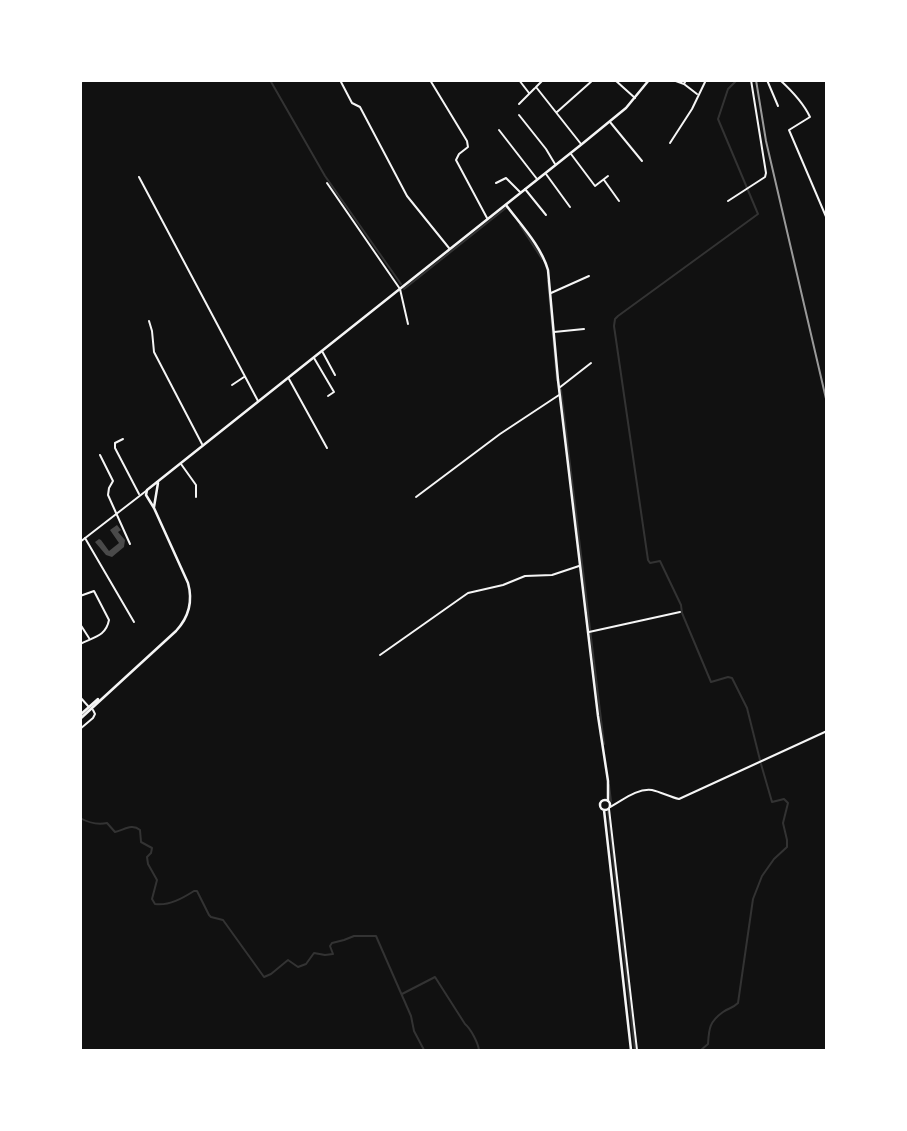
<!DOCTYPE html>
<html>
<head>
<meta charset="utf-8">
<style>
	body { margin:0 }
	#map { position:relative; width:907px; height:1131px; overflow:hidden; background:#111; font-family:Inter,sans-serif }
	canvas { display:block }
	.frame { position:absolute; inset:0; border:82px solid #fff; pointer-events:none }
</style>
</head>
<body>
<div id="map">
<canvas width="907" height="1131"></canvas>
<div class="frame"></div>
</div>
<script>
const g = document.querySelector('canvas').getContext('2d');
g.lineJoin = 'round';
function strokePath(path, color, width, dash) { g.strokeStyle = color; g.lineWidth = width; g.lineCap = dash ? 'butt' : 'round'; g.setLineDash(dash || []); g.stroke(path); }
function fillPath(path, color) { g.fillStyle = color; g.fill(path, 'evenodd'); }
strokePath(new Path2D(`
	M 270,80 L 325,176 L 401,284
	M 737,80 L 728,89 L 718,119 L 758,214 L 618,316 L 615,319 L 614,326 L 648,560 L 650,563 L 660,561 L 681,605 L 682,613 L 711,682 L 728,677 L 732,678 L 747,708 L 760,760
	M 520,225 L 542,259
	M 548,281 L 557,380
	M 404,289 L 507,207
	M 561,390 L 604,744
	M 609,785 L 611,801
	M 608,812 L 635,1050
	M 80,818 C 89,823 97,825 107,823 L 115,832 C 124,830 132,823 140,830 L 141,842 L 152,848 L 151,853 L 147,857 L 148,864 L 157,880 L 152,899 L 155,904 C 169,906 183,898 194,891 L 197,891 L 209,915 L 211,917 L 223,920 L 264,977 L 271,974 L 288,960 L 298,967 L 306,964 L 314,953 L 325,955 L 333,954 L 330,946 L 332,943 L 344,940 L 354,936 L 376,936 L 411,1016 L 414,1031 L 424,1050
	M 402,994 L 435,977 L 465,1024 C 471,1029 478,1043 479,1050
	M 701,1050 L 708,1044 C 709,1029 709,1022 723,1012 C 729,1008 733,1008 738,1003 L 753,899 L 762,876 L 774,859 L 787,847 L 787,840 L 783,823 L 788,803 L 784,799 L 772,802 L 761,764`), '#333', 2);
fillPath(new Path2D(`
	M 117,525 L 121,530 L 118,532 L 125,540 L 124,547 L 112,557 L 106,555 L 95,542 L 99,539 L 101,540 L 109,551 L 119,543 L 110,530 Z`), '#4a4a4a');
strokePath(new Path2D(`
	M 340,80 L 352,103 L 360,107 L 407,196 L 449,248
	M 430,80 L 467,141 L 468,147 L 459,154 L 456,160 L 487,218
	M 519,80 L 529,93
	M 543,80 L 536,87 L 581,144
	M 615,80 L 635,98
	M 673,80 L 684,84 L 686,80
	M 767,80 L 778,106
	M 780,80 C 792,91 803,102 810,117 L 789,130 L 827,219
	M 684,84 L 697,94
	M 519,104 L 535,88
	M 557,112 L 593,80
	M 519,115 L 546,149 L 555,164
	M 610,122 L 642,161
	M 499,130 L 537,179
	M 670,143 L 692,109 L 706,80
	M 571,154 L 595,186 L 608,176
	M 546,174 L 570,207
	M 139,177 L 258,401
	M 604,180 L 619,201
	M 327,183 L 400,289 L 408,324
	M 496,183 L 506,178 L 520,192
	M 525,189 L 546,215
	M 728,201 L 765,177 L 766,173 L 751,80
	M 551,293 L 589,276
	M 149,321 L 152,331 L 154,352 L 202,444
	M 554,332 L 584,329
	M 322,351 L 335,375
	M 314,358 L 334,392 L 328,396
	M 289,379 L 327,448
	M 232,385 L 244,377
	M 559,388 L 591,363
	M 123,439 L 115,443 L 115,448 L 139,494
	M 100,455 L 113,481 L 109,488 L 108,495 L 130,544
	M 181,464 L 196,485 L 196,497
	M 416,497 L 500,434 L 559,395
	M 85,538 L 134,622
	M 80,596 L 94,591 L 109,620 C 106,636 94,637 80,644
	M 80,624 L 89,638
	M 589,632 L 680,612
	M 380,655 L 468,593 L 503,585 L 525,576 L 552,575 L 579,566
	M 80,697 L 88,706
	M 80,729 L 93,718 L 95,714 L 93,710
	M 610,807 C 623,800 637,788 652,790 C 661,792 670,797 679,799 L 827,731
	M 609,809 L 637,1050`), '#f5f5f5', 2);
strokePath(new Path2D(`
	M 80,542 L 146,491`), '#f5f5f5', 2);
strokePath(new Path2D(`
	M 506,205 C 521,225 541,246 548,270 L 558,380 L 598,716 L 608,781 L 608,801
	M600 805a5 5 0 1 1 10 0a5 5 0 1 1-10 0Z
	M 604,810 L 631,1050`), '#f5f5f5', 2.5);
strokePath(new Path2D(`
	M 154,507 L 158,483
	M 80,715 L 98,699
	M 80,719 L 176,631 C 189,617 193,601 188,583 L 154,508 L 146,495 L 147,490 L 582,144 L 626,108 L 649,80`), '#f5f5f5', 2.5);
strokePath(new Path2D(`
	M 756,80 L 766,141 L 827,403
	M 80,83 L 83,80`), '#9a9a9a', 2);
</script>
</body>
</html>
